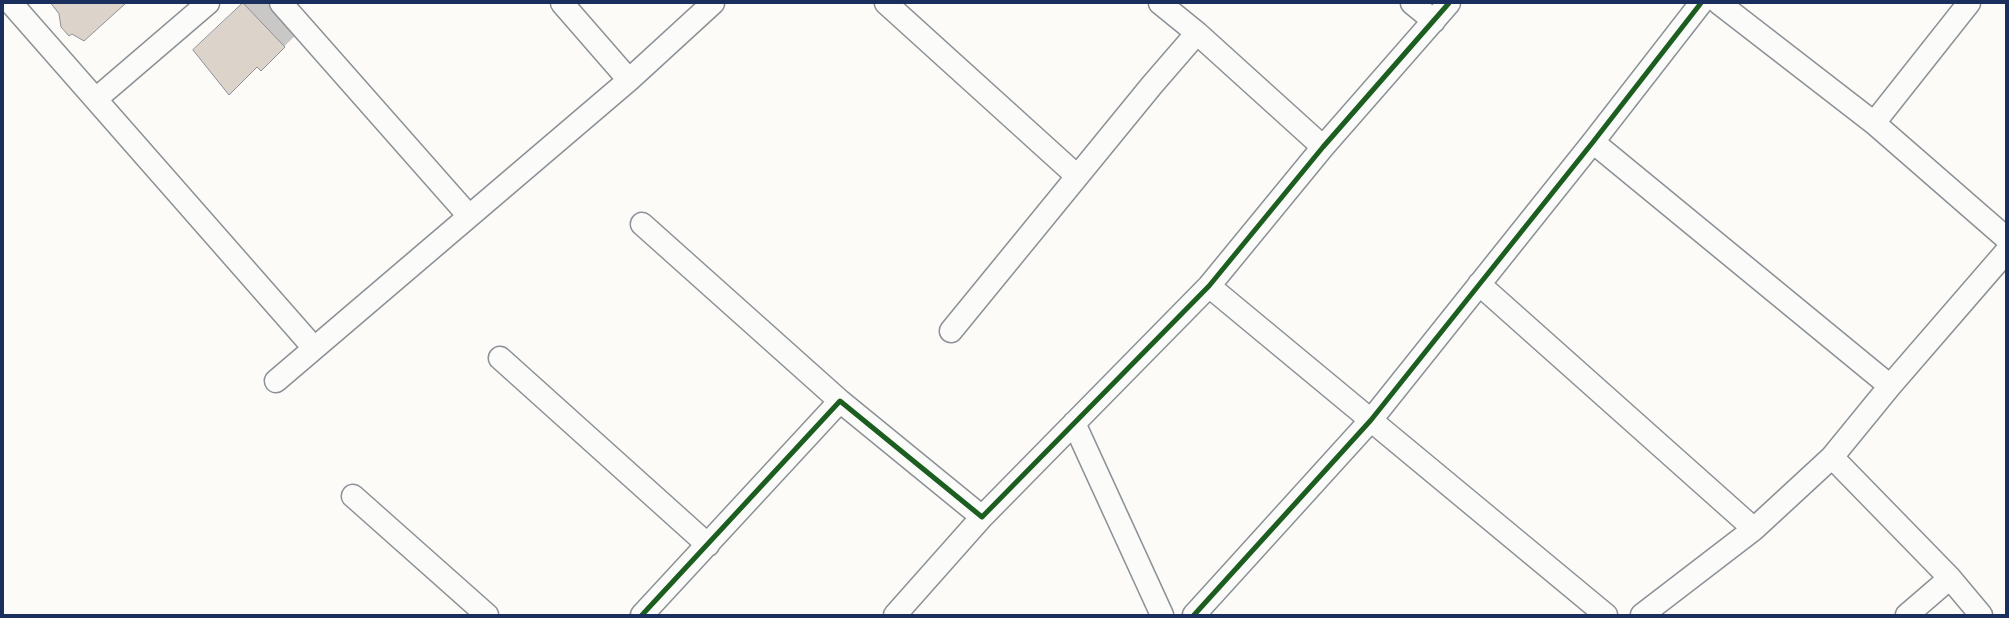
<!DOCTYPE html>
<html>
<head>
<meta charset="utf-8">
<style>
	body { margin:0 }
	#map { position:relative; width:2009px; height:618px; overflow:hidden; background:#fcfbf8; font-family:Delius,sans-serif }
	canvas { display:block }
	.frame { position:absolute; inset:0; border:4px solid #1b2f5e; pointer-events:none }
</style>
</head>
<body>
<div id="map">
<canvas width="2009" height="618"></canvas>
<div class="frame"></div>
</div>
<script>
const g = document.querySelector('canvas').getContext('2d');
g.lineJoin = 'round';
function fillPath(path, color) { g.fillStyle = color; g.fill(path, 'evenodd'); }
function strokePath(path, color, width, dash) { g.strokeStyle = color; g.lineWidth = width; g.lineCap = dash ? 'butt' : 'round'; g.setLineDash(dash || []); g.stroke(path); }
fillPath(new Path2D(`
	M 243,3 L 268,3 L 297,34 L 261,69 L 208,37 Z`), '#0003');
const building = new Path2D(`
	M 51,3 L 126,3 L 84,41 L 72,34 L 69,36 L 61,27 L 59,14 Z
	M 243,3 L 285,47 L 261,71 L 257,67 L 229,95 L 193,50 Z`);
fillPath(building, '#dcd3cb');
strokePath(building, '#8c9097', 1);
const street = new Path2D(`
	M 11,3 L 314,348
	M 281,3 L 469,216
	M 886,3 L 1077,176
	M 1160,3 L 1197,33 L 1323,147
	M 1412,3 L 1434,21
	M 1719,3 L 1874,123 L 2006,238
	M 629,80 L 713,3
	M 96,99 L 208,3
	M 1874,123 L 1969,3
	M 1593,142 L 1890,386
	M 642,224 L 840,401
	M 1479,284 L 1754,529
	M 1209,286 L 1606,615
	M 951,331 L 1152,85 L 1197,33
	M 500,358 L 708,545
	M 276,381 L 629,80 L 562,3
	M 1074,423 L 1162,615
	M 1832,457 L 1950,578 L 1981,615
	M 353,496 L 487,615
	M 642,615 L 840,401 L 982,517 L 1209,286 L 1323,147 L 1449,3
	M 895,615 L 982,517
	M 1194,615 L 1371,420 L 1593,142 L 1701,3
	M 1642,615 L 1754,529 L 1832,457 L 1890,386 L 2006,252
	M 1907,615 L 1950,578`);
strokePath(street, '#8c9097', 25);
strokePath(street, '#fbfbf9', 22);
strokePath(new Path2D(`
	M 642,615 L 840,401 L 982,517 L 1209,286 L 1323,147 L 1449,3
	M 1194,615 L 1371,420 L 1593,142 L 1701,3`), '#1b5e20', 5);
</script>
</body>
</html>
